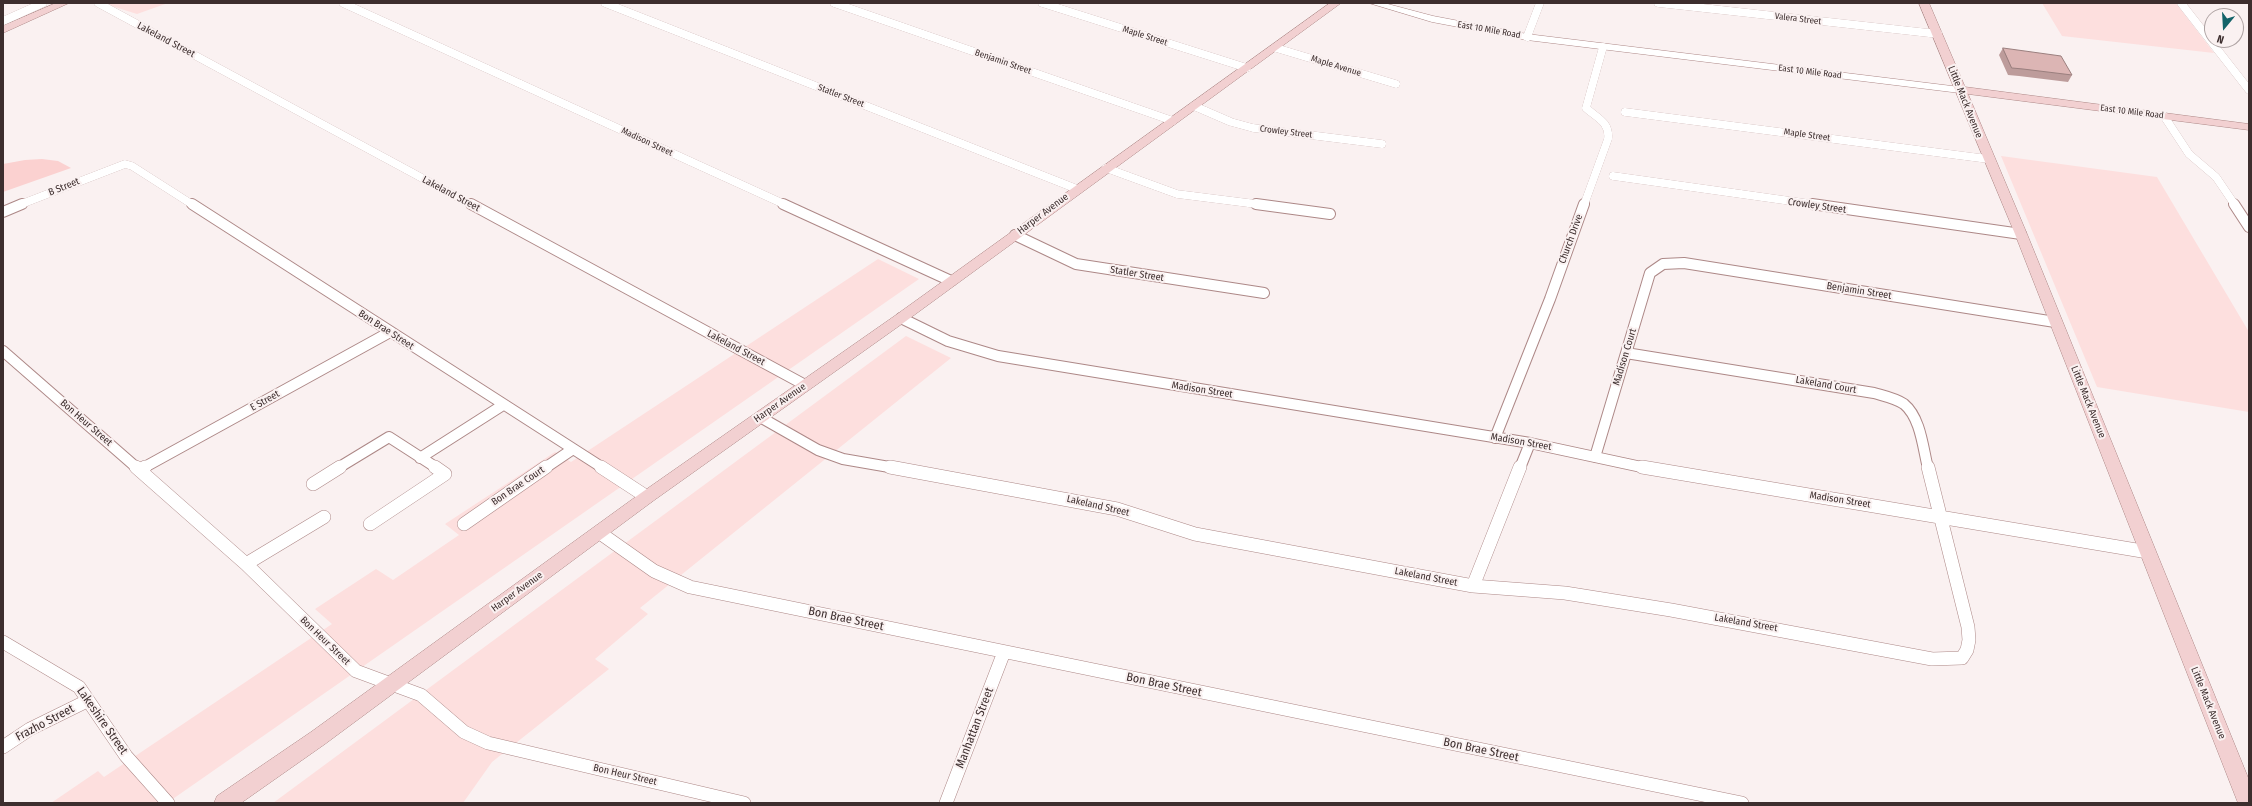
<!DOCTYPE html>
<html>
<head>
<meta charset="utf-8">
<style>
	body { margin:0 }
	#map { position:relative; width:2252px; height:806px; overflow:hidden; background:#faf1f1; font-family:"Fira Sans Condensed",sans-serif }
	canvas { display:block }
	.frame { position:absolute; inset:0; border:4px solid #3d2e2e; pointer-events:none }
	.north { position:absolute; left:2204px; top:8px; width:40px; height:40px; box-sizing:border-box; background:#faf1f1; border:1px solid #aea3a3; border-radius:50%; rotate:198deg; font-size:11px; font-weight:700; line-height:16px; text-align:center; color:#3d2e2e }
	.north::after { content:''; display:block; margin:auto; width:14px; height:18px; background:#146369; clip-path:polygon(50% 0,100% 100%,50% 72%,0 100%) }
</style>
</head>
<body>
<div id="map">
<canvas width="2252" height="806"></canvas>
<div class="frame"></div>
<div class="north">N</div>
</div>
<script>
const g = document.querySelector('canvas').getContext('2d');
g.lineJoin = 'round';
function fillPath(path, color) { g.fillStyle = color; g.fill(path, 'evenodd'); }
function strokePath(path, color, width, dash) { g.strokeStyle = color; g.lineWidth = width; g.lineCap = dash ? 'butt' : 'round'; g.setLineDash(dash || []); g.stroke(path); }
function label(font, color, halo, rows, align = 'center') {
  g.font = font + ' "Fira Sans Condensed",sans-serif'; g.lineWidth = 4; g.setLineDash([]); g.textBaseline = 'middle'; g.strokeStyle = halo; g.fillStyle = color; for (const [text, x, y, turn = 0] of rows) {
    g.save(); g.translate(x, y); g.rotate((+turn || 0) * Math.PI / 180); g.textAlign = isNaN(turn) ? turn : align; if (halo) g.strokeText(text, 0, 0); g.fillText(text, 0, 0); g.restore();
  }
}
fillPath(new Path2D(`
	M 102,3 L 168,3 L 137,14 Z
	M 2042,3 L 2176,3 L 2214,53 L 2062,36 Z
	M 2001,156 L 2157,177 L 2249,332 L 2249,412 L 2097,387 Z
	M 878,259 L 919,279 L 167,803 L 51,803 L 98,771 L 104,777 L 332,624 L 315,609 L 376,569 L 393,580 L 459,535 L 445,524 L 555,452 L 571,462 Z
	M 906,336 L 951,358 L 640,608 L 648,614 L 595,659 L 609,669 L 492,762 L 463,803 L 273,803 Z`), '#fddfde');
fillPath(new Path2D(`
	M 42,159 L 58,161 L 71,168 L 3,192 L 3,164 L 25,160 Z`), '#fbd1d0');
const minorFar2 = new Path2D(`
	M 98,3 L 472,205
	M 343,3 L 786,205
	M 605,3 L 1077,189
	M 834,3 L 1173,121
	M 1042,3 L 1247,68
	M 1658,3 L 1938,34
	M 2181,3 L 2249,90
	M 3,21 L 43,3
	M 1527,37 L 1540,3
	M 1276,48 L 1396,84
	M 1194,106 L 1231,122 L 1253,128 L 1382,144
	M 1625,112 L 1988,159
	M 2164,116 L 2189,154 L 2216,177 L 2235,205
	M 1106,168 L 1177,194 L 1264,205
	M 1613,176 L 1819,205
	M 19,205 L 125,164 L 132,166 L 193,205
	M 1584,205 L 1608,139 C 1610,122 1597,118 1586,108 L 1603,47`);
const minorFar1 = new Path2D(`
	M 192,204 L 603,468
	M 471,204 L 805,385
	M 783,204 L 951,281
	M 1256,204 L 1330,214
	M 1812,204 L 2021,234
	M 2234,204 L 2249,227
	M 3,212 L 22,204
	M 1015,235 L 1076,264 L 1264,293
	M 901,318 L 948,341 L 998,356 L 1530,443 L 1646,468
	M 3,351 L 137,468
	M 1626,353 L 1874,393 C 1884,396 1895,398 1904,404 C 1921,418 1923,449 1928,468
	M 760,417 L 818,450 L 843,459 L 895,468
	M 1495,438 L 1550,299 L 1584,204
	M 1595,457 L 1650,273 L 1663,264 L 1684,263 L 2055,322
	M 420,458 L 503,405
	M 143,468 L 390,332
	M 338,468 L 389,437 L 437,468
	M 545,468 L 573,449
	M 1520,468 L 1530,443`);
const minor = new Path2D(`
	M 136,467 L 246,564 L 356,671 L 421,695 L 464,732 L 488,743 L 744,803
	M 601,467 L 647,497
	M 890,467 L 1117,509 L 1195,534 L 1473,586 L 1565,593 L 1671,610 L 1932,659 L 1962,658 L 1967,650 L 1969,640 L 1968,627 L 1928,467
	M 1642,467 L 2148,552
	M 140,470 L 145,467
	M 313,484 L 340,467
	M 370,524 L 445,474 L 435,467
	M 464,524 L 546,467
	M 600,533 L 654,571 L 690,587 L 1742,803
	M 246,564 L 324,517
	M 1473,586 L 1520,467
	M 3,642 L 79,687 L 126,756 L 168,803
	M 3,747 L 30,729 L 87,701
	M 946,803 L 1004,652`);
const tertiary = new Path2D(`
	M 1369,3 L 1384,3 L 1433,16 L 1527,34 L 1960,87 L 1965,90 L 1960,93 L 1527,40 L 1432,22 Z`);
const secondary = new Path2D(`
	M 56,3 L 69,3 L 3,33 L 3,26 Z
	M 1330,3 L 1341,3 L 906,321 L 653,501 L 325,744 L 241,803 L 214,803 L 217,796 L 311,732 L 641,493 L 896,315 Z
	M 1919,3 L 1929,3 L 1965,87 L 2249,124 L 2249,130 L 1968,94 L 2027,234 L 2249,780 L 2249,803 L 2238,803 L 2015,234 Z`);
strokePath(minorFar2, '#ad8887', 8);
strokePath(minorFar1, '#ad8887', 12);
strokePath(minor, '#ad8887', 14);
strokePath(tertiary, '#ad8887', 1);
strokePath(secondary, '#ad8887', 1);
strokePath(minorFar2, '#fff', 8);
strokePath(minorFar1, '#fff', 10);
strokePath(minor, '#fff', 13);
fillPath(tertiary, '#fff');
fillPath(secondary, '#f2d0d1');
fillPath(new Path2D(`
	M 2003,48 L 2072,75 L 2068,82 L 2019,76 L 2008,75 L 1999,55 Z`), '#bd9c9b');
const building = new Path2D(`
	M 2003,48 L 2061,56 L 2072,75 L 2023,69 L 2012,68 Z`);
fillPath(building, '#dcb5b4');
strokePath(building, '#9a7f7e', 1);
label('9px', '#3d2e2e', '#faf1f1', [
	["Valera Street",1798,19,7],
	["East 10 Mile Road",1489,30,10],
	["Maple Street",1145,36,18],
	["Benjamin Street",1003,62,19],
	["Maple Avenue",1336,66,17],
	["East 10 Mile Road",1810,72,7],
	["Statler Street",841,96,21],
	["East 10 Mile Road",2132,112,7],
	["Crowley Street",1286,132,7],
	["Maple Street",1807,135,8],
	["Madison Street",647,142,25]
]);
label('10px', '#3d2e2e', '#faf1f1', [
	["Lakeland Street",166,40,28],
	["Little Mack Avenue",1965,102,68],
	["B Street",64,187,-22],
	["Lakeland Street",451,194,28],
	["Crowley Street",1817,206,8],
	["Harper Avenue",1043,214,-37],
	["Church Drive",1571,239,-70],
	["Statler Street",1137,274,9],
	["Benjamin Street",1859,291,9],
	["Bon Brae Street",386,330,33],
	["Lakeland Street",736,348,28],
	["Madison Court",1625,357,-73],
	["Lakeland Court",1826,385,10],
	["Madison Street",1202,390,9],
	["E Street",265,401,-29],
	["Little Mack Avenue",2088,402,68],
	["Harper Avenue",780,403,-35],
	["Bon Heur Street",86,423,41],
	["Madison Street",1521,442,10],
	["Bon Brae Court",518,486,-34],
	["Madison Street",1840,500,9],
	["Lakeland Street",1098,506,13],
	["Lakeland Street",1426,577,11],
	["Harper Avenue",517,592,-36],
	["Lakeland Street",1746,623,10],
	["Bon Heur Street",325,641,44],
	["Little Mack Avenue",2208,703,68],
	["Bon Heur Street",625,775,13]
]);
label('12px', '#3d2e2e', '#faf1f1', [
	["Bon Brae Street",846,619,12],
	["Bon Brae Street",1164,685,12],
	["Lakeshire Street",102,721,55],
	["Frazho Street",45,723,-28],
	["Manhattan Street",975,728,-69],
	["Bon Brae Street",1481,750,12]
]);
</script>
</body>
</html>
